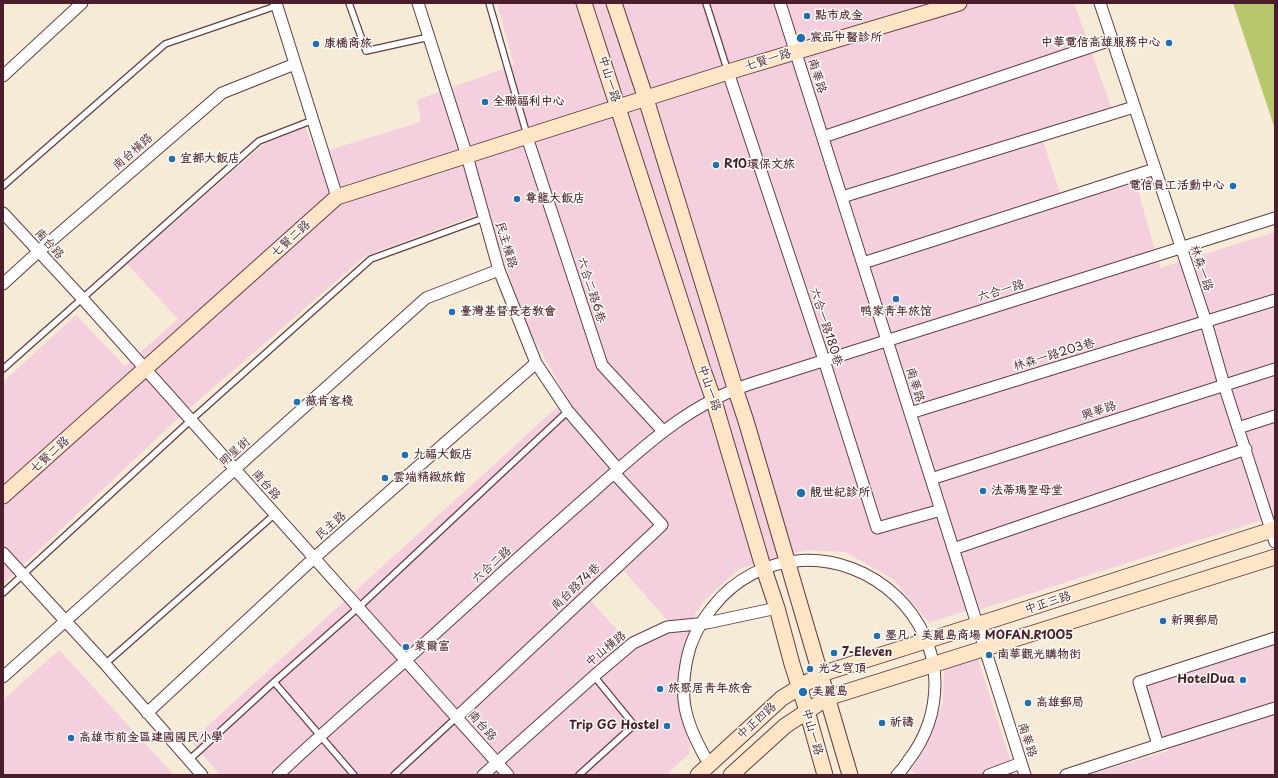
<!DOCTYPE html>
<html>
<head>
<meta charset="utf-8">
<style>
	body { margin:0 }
	#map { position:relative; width:1278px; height:778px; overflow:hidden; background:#f6ebd6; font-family:"Playpen Sans",sans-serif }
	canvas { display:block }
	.frame { position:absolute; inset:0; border:4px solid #4a1f2b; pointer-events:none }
</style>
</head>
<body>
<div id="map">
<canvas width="1278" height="778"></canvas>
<div class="frame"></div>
</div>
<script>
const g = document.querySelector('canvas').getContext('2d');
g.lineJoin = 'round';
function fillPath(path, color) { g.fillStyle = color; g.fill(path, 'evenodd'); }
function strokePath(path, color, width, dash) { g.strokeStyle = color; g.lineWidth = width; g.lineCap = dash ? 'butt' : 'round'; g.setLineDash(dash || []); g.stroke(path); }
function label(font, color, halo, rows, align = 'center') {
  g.font = font + ' "Playpen Sans","LXGW WenKai TC",sans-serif'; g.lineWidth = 3; g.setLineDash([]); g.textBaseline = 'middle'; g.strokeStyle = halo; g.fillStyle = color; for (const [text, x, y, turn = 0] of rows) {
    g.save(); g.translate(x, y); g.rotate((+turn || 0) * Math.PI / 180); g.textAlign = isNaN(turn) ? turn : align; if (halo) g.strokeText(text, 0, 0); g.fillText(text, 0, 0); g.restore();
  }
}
fillPath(new Path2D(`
	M 497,3 L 1074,3 L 1115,118 L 1043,141 L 1060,193 L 1132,170 L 1160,268 L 1275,232 L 1275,516 L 988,607 L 959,613 L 929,623 L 893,579 L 845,552 L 805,550 L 739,569 L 706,599 L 696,612 L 678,671 L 680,711 L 690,746 L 689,754 L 666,775 L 220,775 L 191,741 L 567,398 L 527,327 L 487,211 L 365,256 L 176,420 L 3,584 L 3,382 L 76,315 L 125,366 L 178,319 L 127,264 L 264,144 L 305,127 L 316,154 L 421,122 L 417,100 L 514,65 ZM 624,571 L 668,621 L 626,640 L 590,600 Z
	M 1275,644 L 1275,775 L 1088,775 L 1168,751 L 1145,684 Z
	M 59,650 L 174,775 L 3,775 L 3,700 Z
	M 978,659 L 1015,775 L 918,775 L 911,770 L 924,750 L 943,702 L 944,667 Z`), '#f4cfdd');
fillPath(new Path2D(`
	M 1233,3 L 1275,3 L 1275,129 Z`), '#b7c86c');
const lane = new Path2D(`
	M 349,3 L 366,51 L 429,37
	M 489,3 L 527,135
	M 706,3 L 728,72
	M 3,186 L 165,44 L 276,6
	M 3,369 L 259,141 L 313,120
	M 3,593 L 191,420 L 371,259 L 484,218
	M 105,664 L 275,514
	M 274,682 L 354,775
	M 189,760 L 274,682 L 359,607 L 568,411
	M 394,775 L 457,717
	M 579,775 L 634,725 L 594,676`);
const street = new Path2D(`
	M 276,3 L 337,197
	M 418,3 L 467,156 L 499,270 L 536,363 L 568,411 L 618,469
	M 780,3 L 1025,775
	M 1100,3 L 1206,322 L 1224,385 L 1275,542
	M 728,72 L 824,360 L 877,528 L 941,510
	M 3,76 L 82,3
	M 527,137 L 602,365 L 663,431
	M 823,137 L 1111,40
	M 842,197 L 1134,107
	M 3,213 L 82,298 L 508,775
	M 863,263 L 1155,169
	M 3,284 L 38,252 L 222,93 L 295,64
	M 910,413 L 1275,300
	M 1238,428 L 1275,416
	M 931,479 L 1275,369
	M 953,549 L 1246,449
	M 3,553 L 105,664 L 202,775
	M 3,677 L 426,298 L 499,270
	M 147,713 L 314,558 L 536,363
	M 457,717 L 662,525 L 614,473
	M 1158,745 L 1139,682 L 1275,638
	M 705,757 C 696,741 688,725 685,707 C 682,691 684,674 687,659 C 691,639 699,624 712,608 C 758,548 843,545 897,597 C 920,619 935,651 935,683 C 935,712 926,738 908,761 C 905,766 901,771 897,775
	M 278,775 C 319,736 362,699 405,661 C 438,631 471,601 504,571 C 534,544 564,517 595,490 C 643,447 690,403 753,383 L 1275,218
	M 483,775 L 594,676 L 633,643 L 667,627 L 707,623 L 777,608
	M 989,775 L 1021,763
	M 1066,775 L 1158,745 L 1275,708`);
const secondary = new Path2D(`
	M 584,3 L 703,370 L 713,398 L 761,560 L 777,608 L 792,664 L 807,711 L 825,775
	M 614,3 L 646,99 L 735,388 L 746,421 L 850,775
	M 3,496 L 337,197 L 728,72 L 959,3
	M 698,775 L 782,698 L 821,674 L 992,620 L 1275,529
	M 731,775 L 785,726 L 827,698 L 1275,557`);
strokePath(lane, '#643e45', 8);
strokePath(street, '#643e45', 13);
strokePath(secondary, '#643e45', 17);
strokePath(lane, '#fff', 5.5);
strokePath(street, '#fff', 11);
strokePath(secondary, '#fde5c5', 15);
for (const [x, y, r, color] of [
	[807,16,4,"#1f6fb2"],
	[801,38,5,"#1f6fb2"],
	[1169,43,4,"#1f6fb2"],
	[316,44,4,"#1f6fb2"],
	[485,102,4,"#1f6fb2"],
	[172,159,4,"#1f6fb2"],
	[716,165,4,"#1f6fb2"],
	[1233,186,4,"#1f6fb2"],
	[517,199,4,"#1f6fb2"],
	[896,299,4,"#1f6fb2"],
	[452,312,4,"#1f6fb2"],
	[297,402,4,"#1f6fb2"],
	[405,455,4,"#1f6fb2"],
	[385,478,4,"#1f6fb2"],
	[983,491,4,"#1f6fb2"],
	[801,493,5,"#1f6fb2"],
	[1163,621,4,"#1f6fb2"],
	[877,636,4,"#1f6fb2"],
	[406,647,4,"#1f6fb2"],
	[834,653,4,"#1f6fb2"],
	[989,655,4,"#1f6fb2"],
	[810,669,4,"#1f6fb2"],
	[1243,680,4,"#1f6fb2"],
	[660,689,4,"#1f6fb2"],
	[803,692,5,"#1f6fb2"],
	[1028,703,4,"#1f6fb2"],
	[882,723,4,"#1f6fb2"],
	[667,726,4,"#1f6fb2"],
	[71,738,4,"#1f6fb2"]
]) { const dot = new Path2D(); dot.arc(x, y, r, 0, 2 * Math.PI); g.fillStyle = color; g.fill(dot); strokePath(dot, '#fdfcf7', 1.5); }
label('bold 12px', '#4a1f2b', '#fdfcf7', [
	["點市成金",815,16],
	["宸品中醫診所",810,38],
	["中華電信高雄服務中心",1161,43,"right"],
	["康橋商旅",324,44],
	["全聯福利中心",493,102],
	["宜都大飯店",180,159],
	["R10環保文旅",724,165],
	["電信員工活動中心",1225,186,"right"],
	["尊龍大飯店",525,199],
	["臺灣基督長老教會",460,312],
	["鸭家青年旅馆",896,312,"center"],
	["薇肯客棧",305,402],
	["九福大飯店",413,455],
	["雲端精緻旅館",393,478],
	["法蒂瑪聖母堂",991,491],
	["靚世紀診所",810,493],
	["新興郵局",1171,621],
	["墨凡・美麗島商場 MOFAN.R10O5",885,636],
	["萊爾富",414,647],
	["7-Eleven",842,653],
	["南華觀光購物街",997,655],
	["光之穹頂",818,669],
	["HotelDua",1235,680,"right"],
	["旅聚居青年旅舍",668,689],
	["美麗島",812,692],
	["高雄郵局",1036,703],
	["祈禱",890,723],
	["Trip GG Hostel",659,726,"right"],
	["高雄市前金區建國國民小學",79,738]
], 'left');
label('12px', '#4a1f2b', '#fdfcf7', [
	["七賢一路",768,60,-17],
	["南華路",817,76,73],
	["中山一路",609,79,73],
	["南台橫路",133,152,-41],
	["七賢二路",291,239,-42],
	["南台路",49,244,47],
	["民主橫路",506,245,73],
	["林森一路",1201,268,71],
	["六合二路6巷",591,290,72],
	["六合一路",1001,291,-17],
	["六合一路180巷",826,327,72],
	["林森一路203巷",1054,355,-17],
	["南華路",915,385,73],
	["中山一路",709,388,71],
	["興華路",1099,411,-18],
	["明星街",235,452,-42],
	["七賢二路",50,455,-42],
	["南台路",266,485,48],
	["民主路",331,526,-41],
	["六合二路",492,565,-42],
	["南台路74巷",576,587,-43],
	["中正三路",1048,603,-18],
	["中山橫路",606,649,-39],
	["中正四路",757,721,-42],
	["南台路",482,726,48],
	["中山一路",812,732,74],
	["南華路",1027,740,72]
]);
</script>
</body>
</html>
